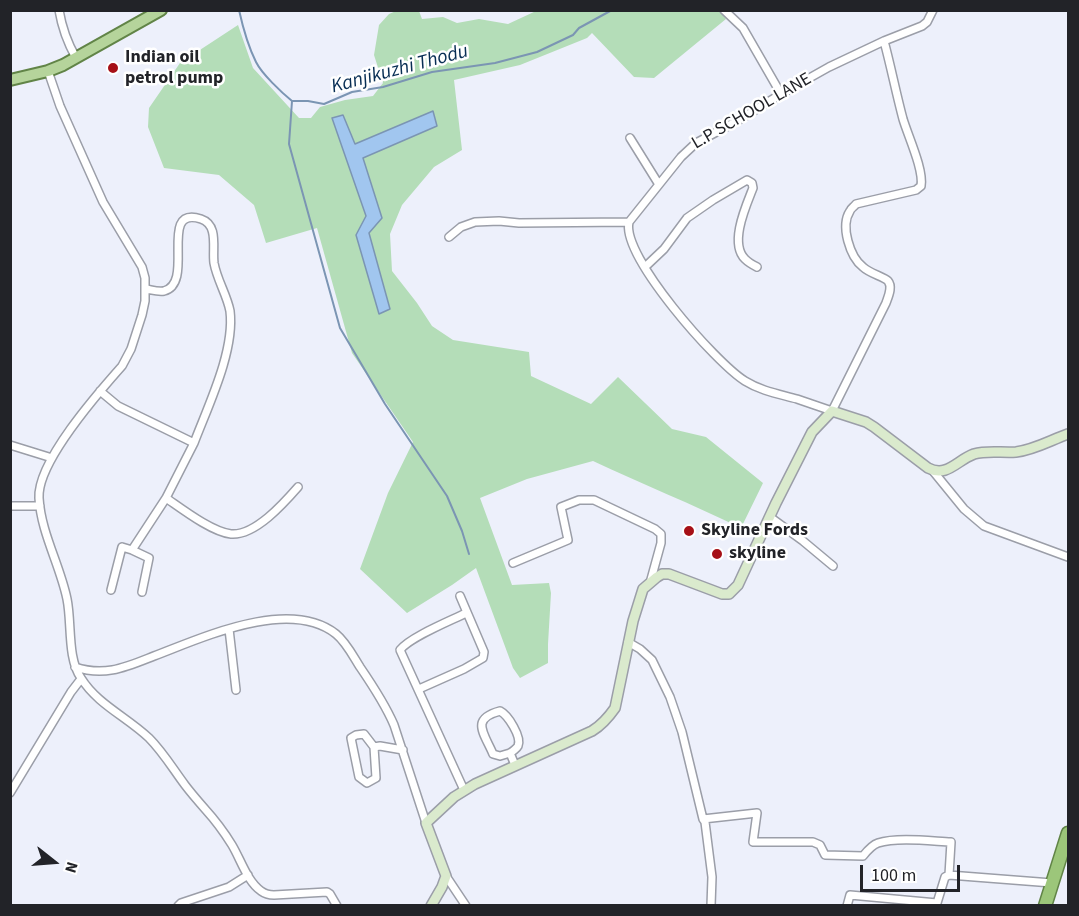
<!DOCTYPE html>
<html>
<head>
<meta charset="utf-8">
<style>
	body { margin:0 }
	#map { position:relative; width:1079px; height:916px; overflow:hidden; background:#edf0fb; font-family:"Source Sans 3",sans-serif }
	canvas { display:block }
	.frame { position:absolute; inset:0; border:12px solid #222328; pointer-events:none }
	.north { position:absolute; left:24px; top:832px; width:60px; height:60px; -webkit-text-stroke:4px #fff; paint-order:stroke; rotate:107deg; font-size:16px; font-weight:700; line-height:24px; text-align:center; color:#222328 }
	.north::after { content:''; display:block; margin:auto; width:21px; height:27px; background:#222328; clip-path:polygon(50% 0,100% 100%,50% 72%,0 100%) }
	.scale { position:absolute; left:860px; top:865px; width:100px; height:27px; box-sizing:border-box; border:3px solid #222328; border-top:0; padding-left:8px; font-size:18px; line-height:21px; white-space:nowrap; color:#222328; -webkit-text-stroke:4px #fff; paint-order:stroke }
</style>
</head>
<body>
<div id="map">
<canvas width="1079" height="916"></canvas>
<div class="frame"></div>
<div class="north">N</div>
<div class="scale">100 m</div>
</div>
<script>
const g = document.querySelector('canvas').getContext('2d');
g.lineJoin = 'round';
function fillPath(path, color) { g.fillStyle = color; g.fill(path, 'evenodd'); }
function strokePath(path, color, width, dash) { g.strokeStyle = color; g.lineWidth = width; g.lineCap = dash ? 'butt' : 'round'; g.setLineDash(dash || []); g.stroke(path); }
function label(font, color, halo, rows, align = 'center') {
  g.font = font + ' "Source Sans 3",sans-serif'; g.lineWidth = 5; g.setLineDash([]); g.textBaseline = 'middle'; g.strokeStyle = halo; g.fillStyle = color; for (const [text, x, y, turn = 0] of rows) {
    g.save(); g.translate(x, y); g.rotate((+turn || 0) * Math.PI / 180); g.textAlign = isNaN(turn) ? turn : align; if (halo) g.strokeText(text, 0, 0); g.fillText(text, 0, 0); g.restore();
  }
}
fillPath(new Path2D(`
	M 396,11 L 419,11 L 422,19 L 443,17 L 457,23 L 479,19 L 508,24 L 536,11 L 720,11 L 726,19 L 654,78 L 634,77 L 592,33 L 587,38 L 520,65 L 454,80 L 462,150 L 434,167 L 402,205 L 390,234 L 392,271 L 417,303 L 432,326 L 453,340 L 529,352 L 531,376 L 591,404 L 618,377 L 672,429 L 706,437 L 763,483 L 741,528 C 692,504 642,484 593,461 L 527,479 L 480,498 L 512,585 L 549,583 L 551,593 L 548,644 L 548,663 L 520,678 L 513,668 L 476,568 L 452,585 L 407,613 L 360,569 L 388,493 L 413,442 L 352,353 L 317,228 L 266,243 L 254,205 L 219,175 L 164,168 L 148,127 L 149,108 L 180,63 L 238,25 L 253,68 L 299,118 L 311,118 L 320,107 L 345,100 L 373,96 L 383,83 L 374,55 L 379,25 L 389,14 Z`), '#b4ddb8');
const water = new Path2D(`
	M 433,111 L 437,126 L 363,158 L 382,218 L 369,233 L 390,309 L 379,314 L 356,235 L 366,216 L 332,118 L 343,115 L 355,144 Z`);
fillPath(water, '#a1c6ef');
strokePath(water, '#7b95b3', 1.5);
strokePath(new Path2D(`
	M 239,10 C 243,28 248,46 256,62 C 262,74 281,92 292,101 L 308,101 L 324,104 L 352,92 L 383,87 L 432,72 L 495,63 L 537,52 L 573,35 L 579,28 L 612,10
	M 292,101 L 289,144 L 340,328 L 385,404 L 447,496 L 462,531 L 469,554`), '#7b95b3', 2);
const minor = new Path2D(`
	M 59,10 C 62,28 67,42 76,58
	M 724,10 L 743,28 L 781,94
	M 884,41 C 891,67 896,93 903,119 C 908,136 924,170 921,186 L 916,190 L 856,204 C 854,207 851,208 850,211 C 840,226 850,257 863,267 C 869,273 884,277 888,281 C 893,287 888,297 886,303 L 832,411 C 820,407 809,403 797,399 C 779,394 761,391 745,381 C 716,363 621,256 629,222 L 681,157 L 696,143 L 739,120 L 781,94 L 829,67 L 884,41 L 922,26 L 927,22 L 933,10
	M 48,71 L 60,106 L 103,202 L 142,267 L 145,278 L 145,301 L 142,315 L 131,349 L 122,366 C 98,393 37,462 39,498 C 41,533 60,565 67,599 C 72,623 67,658 81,678 C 97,704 127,717 149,738 C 163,752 173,769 185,785 C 191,793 198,801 205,809 C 215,820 224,832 232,845 C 241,860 247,881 261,891 C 265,894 269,895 274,895 L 327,892 L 330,894 L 337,906
	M 630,138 L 658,183
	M 449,237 L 461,227 L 475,222 L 499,221 L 519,223 L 629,222
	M 645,267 L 664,249 L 687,218 L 713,200 L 747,180 L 752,183 L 753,188 C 746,206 729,243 745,259 C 748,262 753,265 757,267
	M 146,289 C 152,290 158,292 164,291 C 196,283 157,205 201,219 C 219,225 212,248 214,263 C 217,280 227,295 230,311 C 235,351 208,406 194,443
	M 100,391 L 118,406 L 194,443 L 166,498 C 182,509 212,532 231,534 C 255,536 284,503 298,487
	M 10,445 L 52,458
	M 933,471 L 964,509 L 984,526 L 1068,557
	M 10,506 L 40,506
	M 770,517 L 803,541 L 833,566
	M 513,563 L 568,540 L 561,507 L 579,500 L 594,500 L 655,529 L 661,534 L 661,543 L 650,583
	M 111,590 L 122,547 L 132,550
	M 142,592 L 149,558 L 132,550 L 166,498
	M 229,629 L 236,690
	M 628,642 L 640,649 L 652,660 L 670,697 L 682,732 L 703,819 L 705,822 L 712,877 L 711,906
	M 75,667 C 105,677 126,667 154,656 C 202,638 289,597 336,634 C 346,642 353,656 360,667 C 373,686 385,704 394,725 L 426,823
	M 419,689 L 464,669 L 483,658 L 484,652 L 460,596
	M 364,734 L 374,747 L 376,778 L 367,783 L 359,777 L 351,738 L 356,735 Z
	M 374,747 L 380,746 L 403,750
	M 510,753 C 512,752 517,748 518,746 C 522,737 508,715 500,711 C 470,719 484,733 493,754 L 500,756 L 510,753 L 515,765
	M 464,790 L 400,650 C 410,637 450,621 466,613
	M 10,793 L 71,692 L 81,679
	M 703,819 L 757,813 L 753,842 L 813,842 L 820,845 L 825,855 L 863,856 C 867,851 872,845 878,843 C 897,837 930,841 951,842 L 949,875
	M 446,876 L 466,906
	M 178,906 L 181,903 L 229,887 L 248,875
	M 847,906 L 850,895 L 937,903 L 945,877 L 949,875 L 1052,883`);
const secondary = new Path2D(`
	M 431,906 L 442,887 L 446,876 L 426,823 L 454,797 L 475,784 L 592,731 C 602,725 608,718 615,708 L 633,621 L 643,589 L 657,577 L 662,574 L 669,574 L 722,594 L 729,594 L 738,585 L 776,503 L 812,432 L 832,411 L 866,422 L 874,427 L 928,468 C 947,478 957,460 974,454 C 987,450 1002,453 1016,452 C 1034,450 1051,440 1068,434`);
const primary = new Path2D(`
	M 10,80 L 48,71 L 63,65 L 161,10`);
const trunk = new Path2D(`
	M 1045,906 L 1068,833`);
strokePath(minor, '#9b9ea8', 10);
strokePath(secondary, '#9b9ea8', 12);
strokePath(primary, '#618447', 14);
strokePath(trunk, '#618447', 15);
strokePath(minor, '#fff', 7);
strokePath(secondary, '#daeacd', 9);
strokePath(primary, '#b5d49b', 10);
strokePath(trunk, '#9cc67a', 12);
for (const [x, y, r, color] of [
	[113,68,6,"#a61017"],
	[689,531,6,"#a61017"],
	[717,554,6,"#a61017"]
]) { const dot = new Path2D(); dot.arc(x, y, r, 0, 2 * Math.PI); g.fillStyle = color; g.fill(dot); strokePath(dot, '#fff', 2); }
label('bold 18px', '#222328', '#fff', [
	["Indian oil",125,58],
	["petrol pump",125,79],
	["Skyline Fords",701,531],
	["skyline",729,554]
], 'left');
label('18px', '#222328', '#fff', [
	["L.P SCHOOL LANE",752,112,-30]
]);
label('italic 20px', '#082e54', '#fff', [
	["Kanjikuzhi Thodu",400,70,-15]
]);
</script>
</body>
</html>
